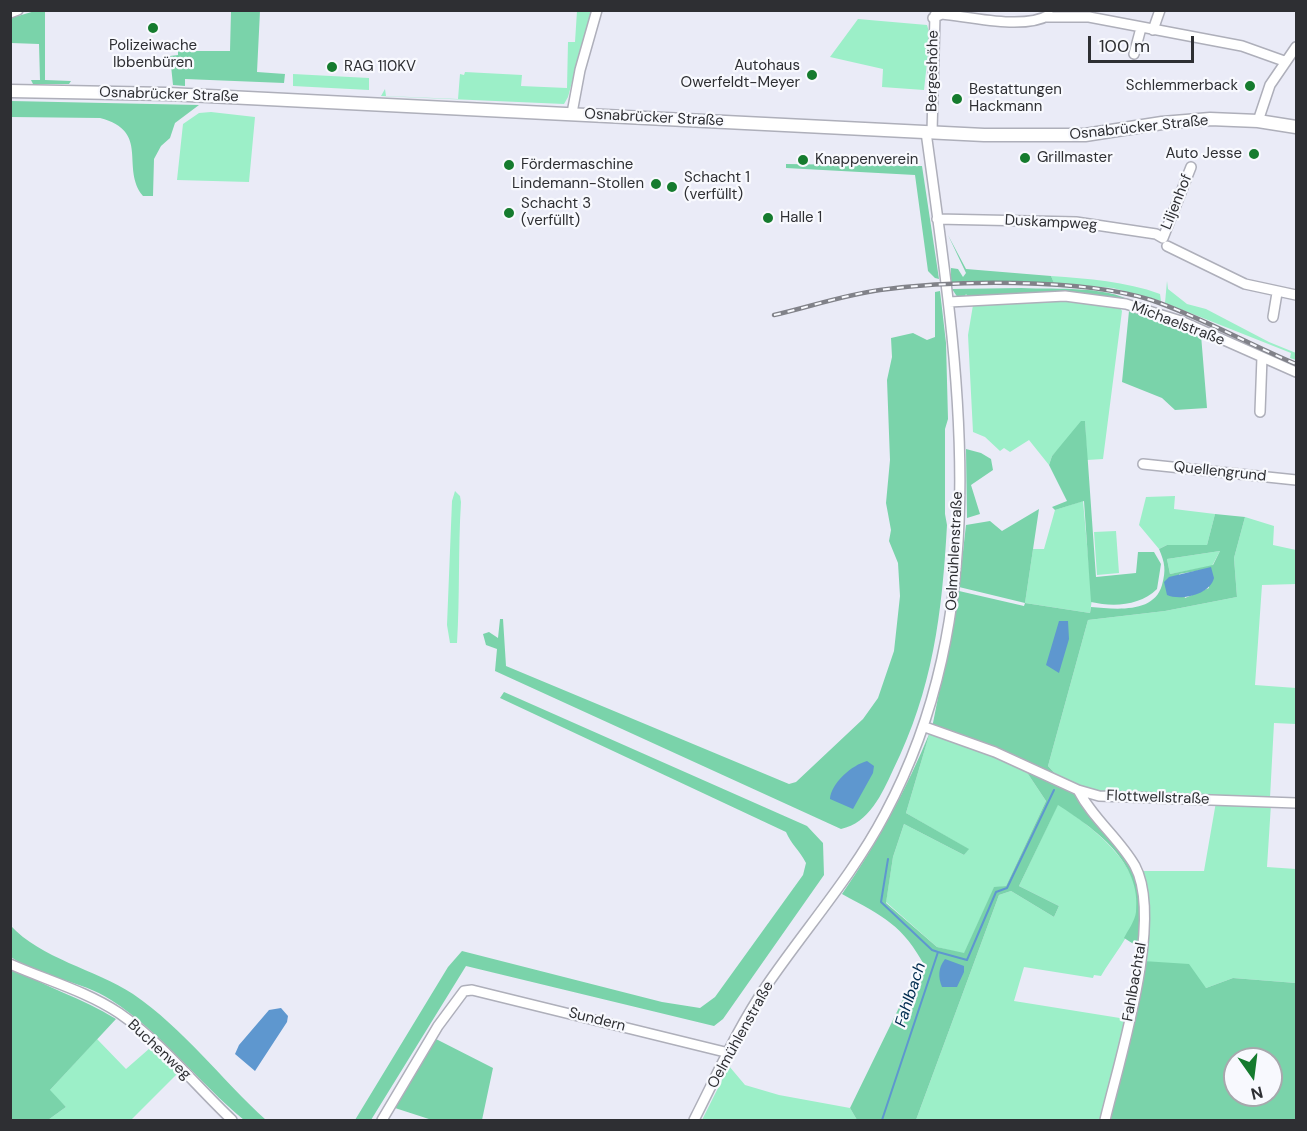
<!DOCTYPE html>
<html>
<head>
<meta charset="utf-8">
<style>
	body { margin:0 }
	#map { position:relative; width:1307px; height:1131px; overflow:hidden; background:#eaebf7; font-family:"DM Sans",sans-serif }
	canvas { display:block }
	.frame { position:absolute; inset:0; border:12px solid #2e2f33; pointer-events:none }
	.north { position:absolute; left:1223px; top:1047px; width:60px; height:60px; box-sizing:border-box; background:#f8f9fe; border:2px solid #a7a8ad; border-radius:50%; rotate:166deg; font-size:16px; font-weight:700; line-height:24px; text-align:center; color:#2e2f33 }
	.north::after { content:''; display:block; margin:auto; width:21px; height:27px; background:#157b2e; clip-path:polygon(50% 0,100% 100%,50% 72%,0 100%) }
	.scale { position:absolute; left:1088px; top:36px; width:106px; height:27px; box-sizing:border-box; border:3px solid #2e2f33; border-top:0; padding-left:8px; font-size:18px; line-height:21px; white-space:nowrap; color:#2e2f33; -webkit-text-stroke:4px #f8f9fe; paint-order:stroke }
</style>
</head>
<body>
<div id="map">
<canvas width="1307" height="1131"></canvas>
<div class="frame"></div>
<div class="north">N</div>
<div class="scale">100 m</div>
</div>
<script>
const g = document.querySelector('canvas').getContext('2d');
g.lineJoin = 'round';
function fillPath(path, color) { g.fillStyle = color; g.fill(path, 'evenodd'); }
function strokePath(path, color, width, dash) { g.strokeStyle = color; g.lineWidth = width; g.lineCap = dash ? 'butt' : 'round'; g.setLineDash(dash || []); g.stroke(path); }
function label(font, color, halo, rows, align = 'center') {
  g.font = font + ' "DM Sans",sans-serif'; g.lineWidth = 4.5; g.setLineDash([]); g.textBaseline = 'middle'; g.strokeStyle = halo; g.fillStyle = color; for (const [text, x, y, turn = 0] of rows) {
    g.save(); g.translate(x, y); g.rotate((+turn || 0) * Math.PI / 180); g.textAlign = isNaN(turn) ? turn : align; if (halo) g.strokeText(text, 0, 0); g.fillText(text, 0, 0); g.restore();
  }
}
fillPath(new Path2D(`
	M 577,11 L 591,11 L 568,97 L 564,104 L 381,96 L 385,89 L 386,96 L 458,99 L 460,74 L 464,75 L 465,72 L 522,75 L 521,86 L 567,88 L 568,42 L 575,42 Z
	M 858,19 L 927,25 L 930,35 L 924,90 L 882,87 L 883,69 L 830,57 Z
	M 293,74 L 369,78 L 369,90 L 293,86 Z
	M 211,112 L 255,117 L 249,182 L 177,180 L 183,124 L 199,113 Z
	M 1051,276 C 1089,279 1125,281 1160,294 L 1161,301 L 1113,288 L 1054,283 Z
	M 1167,281 L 1168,289 L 1187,304 L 1206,309 L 1269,342 L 1296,353 L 1296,360 L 1290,358 L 1291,353 L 1165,303 Z
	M 1056,301 L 1094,301 L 1119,306 L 1122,311 L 1103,459 L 1087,460 L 1085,421 L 1052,456 L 1049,465 L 1029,440 L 1010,452 L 1004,448 L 1000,451 L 985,437 L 973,432 L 968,335 L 973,305 Z
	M 455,491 L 460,496 L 461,502 C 458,549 460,596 457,643 L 450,643 L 447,625 L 452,501 Z
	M 1175,496 L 1174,509 L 1215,514 L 1207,545 L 1167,545 L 1159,549 L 1139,525 L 1146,497 Z
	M 1083,501 L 1092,599 L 1090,613 L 1025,603 L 1033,549 L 1044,549 L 1055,510 Z
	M 1245,517 L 1274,526 L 1273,545 L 1296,550 L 1296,584 L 1262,585 L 1255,685 L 1296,688 L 1296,724 L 1274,723 L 1270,798 L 1094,792 L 1059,778 L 1048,766 L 1088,620 L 1165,611 L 1237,597 L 1234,558 Z
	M 1116,531 L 1119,573 L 1097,575 L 1094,532 Z
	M 1220,551 L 1212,566 L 1170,574 L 1167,559 Z
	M 930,732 L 993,753 L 1024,768 L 1046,801 L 1006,886 L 994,888 L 964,954 L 937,947 L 886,902 L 893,857 L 904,824 L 964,855 L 968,849 L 906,813 Z
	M 1216,802 L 1271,804 L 1267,867 L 1296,869 L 1296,983 L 1233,978 L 1206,988 L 1143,961 L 1138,871 L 1204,871 Z
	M 1058,804 C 1091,826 1149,869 1136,916 C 1130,936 1112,957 1101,976 L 1094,975 L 1093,978 L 1024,967 L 1014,1001 L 1126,1019 L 1102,1120 L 916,1120 L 999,895 L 1011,891 L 1054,917 L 1059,906 L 1019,886 Z
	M 97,1039 L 126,1069 L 150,1048 L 178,1073 L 131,1120 L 48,1120 L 66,1107 L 49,1091 Z
	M 729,1066 L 745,1085 L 779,1095 L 850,1108 L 857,1120 L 702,1120 Z`), '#9cefc8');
fillPath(new Path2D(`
	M 35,11 L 45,11 L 45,80 L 71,81 L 69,84 L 33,84 L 31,80 L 40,80 L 39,44 L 11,43 L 11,18 Z
	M 231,11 L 260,11 L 257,72 L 285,74 L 284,83 L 185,79 L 185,86 L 173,85 L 170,56 L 178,55 L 178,51 L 230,51 Z
	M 11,101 L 199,105 L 175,123 L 170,138 L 161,146 L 154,159 L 153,196 L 143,196 C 120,168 151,131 100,118 L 11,117 Z
	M 786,164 L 922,166 L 939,279 L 935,278 L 928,271 L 915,175 L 786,168 Z
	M 948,235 L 966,269 L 1051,276 L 1054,283 L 951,282 L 951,268 L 958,269 L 963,277 L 966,273 Z
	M 1021,288 C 1058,290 1111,284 1142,307 L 1110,298 L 968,297 L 966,294 L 964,298 L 958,298 L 952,289 Z
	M 940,291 L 946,343 L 948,419 L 945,429 L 945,514 L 947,525 C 942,614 933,689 893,770 C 882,794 869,823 841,829 L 495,671 L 497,649 L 486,645 L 483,634 L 489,632 L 498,638 L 500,619 L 503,619 L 506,666 L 789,784 L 796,782 L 863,719 L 878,698 L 894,651 L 900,596 L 898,563 L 889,541 L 891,530 L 886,503 L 890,460 L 887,380 L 892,357 L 891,338 L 913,333 L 927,340 L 935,337 L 935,292 Z
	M 1129,311 L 1201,335 L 1207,408 L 1175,410 L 1162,398 L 1122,382 Z
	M 1081,421 L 1085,421 L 1096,577 L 1136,573 L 1138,552 L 1154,552 L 1161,564 L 1157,589 C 1140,606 1113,607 1091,602 L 1084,501 L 1055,510 L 1052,507 L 1067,501 L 1049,465 L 1052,456 Z
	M 966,449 L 981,453 L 991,459 L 993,470 L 971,485 L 980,514 L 967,518 Z
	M 1039,509 L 1025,603 L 1090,613 L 1091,607 C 1115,609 1154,614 1162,585 C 1166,570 1165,563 1159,549 L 1167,545 L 1207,545 L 1215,514 L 1245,517 L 1234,558 L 1237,597 L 1165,611 L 1088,620 L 1048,766 L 1059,778 L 932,728 L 959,591 L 1024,606 L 1025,603 L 959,587 L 966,525 L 990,521 L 1002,531 ZM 1220,551 L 1213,565 L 1170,574 L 1167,559 ZM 1208,569 L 1209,588 L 1185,598 L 1179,574 Z
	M 504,692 L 807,826 L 823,843 L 824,875 L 723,1019 L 714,1026 L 466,966 L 371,1120 L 355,1120 L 448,967 L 462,951 L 662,1002 L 700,1008 L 715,997 L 803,875 L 806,863 C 800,851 791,844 786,832 L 500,698 Z
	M 930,732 L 906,813 L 969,849 L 964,855 L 904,824 L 893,857 L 886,903 L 937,947 L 964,953 L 994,887 L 1006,886 L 1046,801 L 1024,768 L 1076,791 L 1087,812 L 1116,844 L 1133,868 L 1142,896 L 1140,948 L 1124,938 C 1128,930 1135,921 1136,912 C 1142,862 1095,829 1058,805 L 1019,886 L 1059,906 L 1054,917 L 1011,891 L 999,895 L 916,1120 L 857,1120 L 850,1108 L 910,985 L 920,979 L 926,968 C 902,924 884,917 842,894 C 878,842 906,790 930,732 Z
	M 10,925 C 41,959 95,969 133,994 C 184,1029 221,1079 266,1120 L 244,1120 C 198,1082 162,1033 111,1000 C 81,980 40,978 11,957 Z
	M 1143,961 L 1189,964 L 1206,988 L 1233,978 L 1296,983 L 1296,1120 L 1107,1120 ZM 1235,1059 L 1271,1059 L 1271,1095 L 1235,1095 Z
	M 10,967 C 45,987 82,998 116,1019 L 50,1090 L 66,1107 L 48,1120 L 11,1120 Z
	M 436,1039 L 493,1068 L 482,1120 L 432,1120 L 395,1108 Z`), '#7ad3aa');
fillPath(new Path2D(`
	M 1211,567 L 1214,578 C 1210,595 1180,601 1167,595 L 1164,582 L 1169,577 Z
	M 1059,621 L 1068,621 L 1069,639 L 1059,673 L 1046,665 Z
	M 867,761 L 874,766 L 873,773 L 853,809 L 830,799 C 831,783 852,765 867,761 Z
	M 945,959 L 964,966 L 964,972 L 957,987 L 942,987 C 938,977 938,968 945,959 Z
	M 281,1008 L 288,1016 L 287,1022 L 255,1071 L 235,1054 L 239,1045 L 269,1010 Z`), '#5e97cf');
strokePath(new Path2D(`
	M 888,859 L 881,902 L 932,950 L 938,952
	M 882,1120 L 938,952 L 967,960 L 996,892 L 1007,888 L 1054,790`), '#5e97cf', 2);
const minor = new Path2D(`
	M 10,13 L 18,10
	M 1046,17 L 1089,17 L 1242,46 L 1284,61
	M 933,18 L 942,14 C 971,17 1024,30 1049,15
	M 1153,30 L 1160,10
	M 1134,54 L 1141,28
	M 572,113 L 580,70 L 597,10
	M 1258,121 L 1270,85 L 1296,47
	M 932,132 L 935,15
	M 937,219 L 1076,222 L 1156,234 L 1163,238 L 1191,167
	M 1167,246 L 1245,284 L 1296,295
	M 949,302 L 1065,296 L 1126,304 L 1181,321 L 1296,372
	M 1273,317 L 1277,293
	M 1260,412 L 1262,357
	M 1143,464 L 1296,480
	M 925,727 L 995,752 L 1078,790 L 1099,796 L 1296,803
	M 1078,790 C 1093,819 1119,838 1135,866 C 1164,920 1119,1061 1105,1120
	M 10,964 C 46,980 86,991 119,1013 C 161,1042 195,1085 232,1120
	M 382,1120 L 438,1026 L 464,991 L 472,990 L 729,1053
	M 694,1120 C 717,1075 738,1027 767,985 C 806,928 853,875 885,814 C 999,601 957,361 926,132`);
const major = new Path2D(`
	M 10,91 L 168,94 L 984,135 L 1085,135 L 1162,123 L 1210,119 L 1258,121 L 1296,127`);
strokePath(minor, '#aeafba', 12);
strokePath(major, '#aeafba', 15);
strokePath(minor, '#fff', 9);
strokePath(major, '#fff', 12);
const rail = new Path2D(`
	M 774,315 C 809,307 844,295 880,290 C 953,280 1082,278 1151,300 C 1201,317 1248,344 1296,364`);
strokePath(rail, '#818289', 4.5);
strokePath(rail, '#f8f9fe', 2, [7]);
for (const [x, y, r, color] of [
	[153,28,6,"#157b2e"],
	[332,67,6,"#157b2e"],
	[812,75,6,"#157b2e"],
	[1250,86,6,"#157b2e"],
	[957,99,6,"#157b2e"],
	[1254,154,6,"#157b2e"],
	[1025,158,6,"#157b2e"],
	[803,160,6,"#157b2e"],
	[509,165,6,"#157b2e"],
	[656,184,6,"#157b2e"],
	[672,187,6,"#157b2e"],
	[509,213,6,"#157b2e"],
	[768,218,6,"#157b2e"]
]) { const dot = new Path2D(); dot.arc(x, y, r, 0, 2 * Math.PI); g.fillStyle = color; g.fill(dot); strokePath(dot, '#f8f9fe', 2); }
label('15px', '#2e2f33', '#f8f9fe', [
	["Polizeiwache",153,46,"center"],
	["Ibbenbüren",153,63,"center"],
	["Autohaus",800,66,"right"],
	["Owerfeldt-Meyer",800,83,"right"],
	["RAG 110KV",344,67],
	["Schlemmerback",1238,86,"right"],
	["Bestattungen",969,90],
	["Hackmann",969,107],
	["Auto Jesse",1242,154,"right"],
	["Grillmaster",1037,158],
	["Knappenverein",815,160],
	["Fördermaschine",521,165],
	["Schacht 1",684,178],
	["(verfüllt)",684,195],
	["Lindemann-Stollen",644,184,"right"],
	["Schacht 3",521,204],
	["(verfüllt)",521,221],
	["Halle 1",780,218]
], 'left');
label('15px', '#2e2f33', '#f8f9fe', [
	["Bergeshöhe",933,71,-89],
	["Osnabrücker Straße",169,95,2],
	["Osnabrücker Straße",654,118,3],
	["Osnabrücker Straße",1139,128,-6],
	["Liljenhof",1177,202,-68],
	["Duskampweg",1051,223,3],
	["Michaelstraße",1178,324,21],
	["Quellengrund",1220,472,6],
	["Oelmühlenstraße",955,551,-87],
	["Flottwellstraße",1158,798,2],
	["Fahlbachtal",1135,982,-80],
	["Sundern",597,1020,14],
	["Oelmühlenstraße",741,1035,-61],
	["Buchenweg",159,1050,43]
]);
label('italic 16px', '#002c50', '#f8f9fe', [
	["Fahlbach",911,995,-72]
]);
</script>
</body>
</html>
